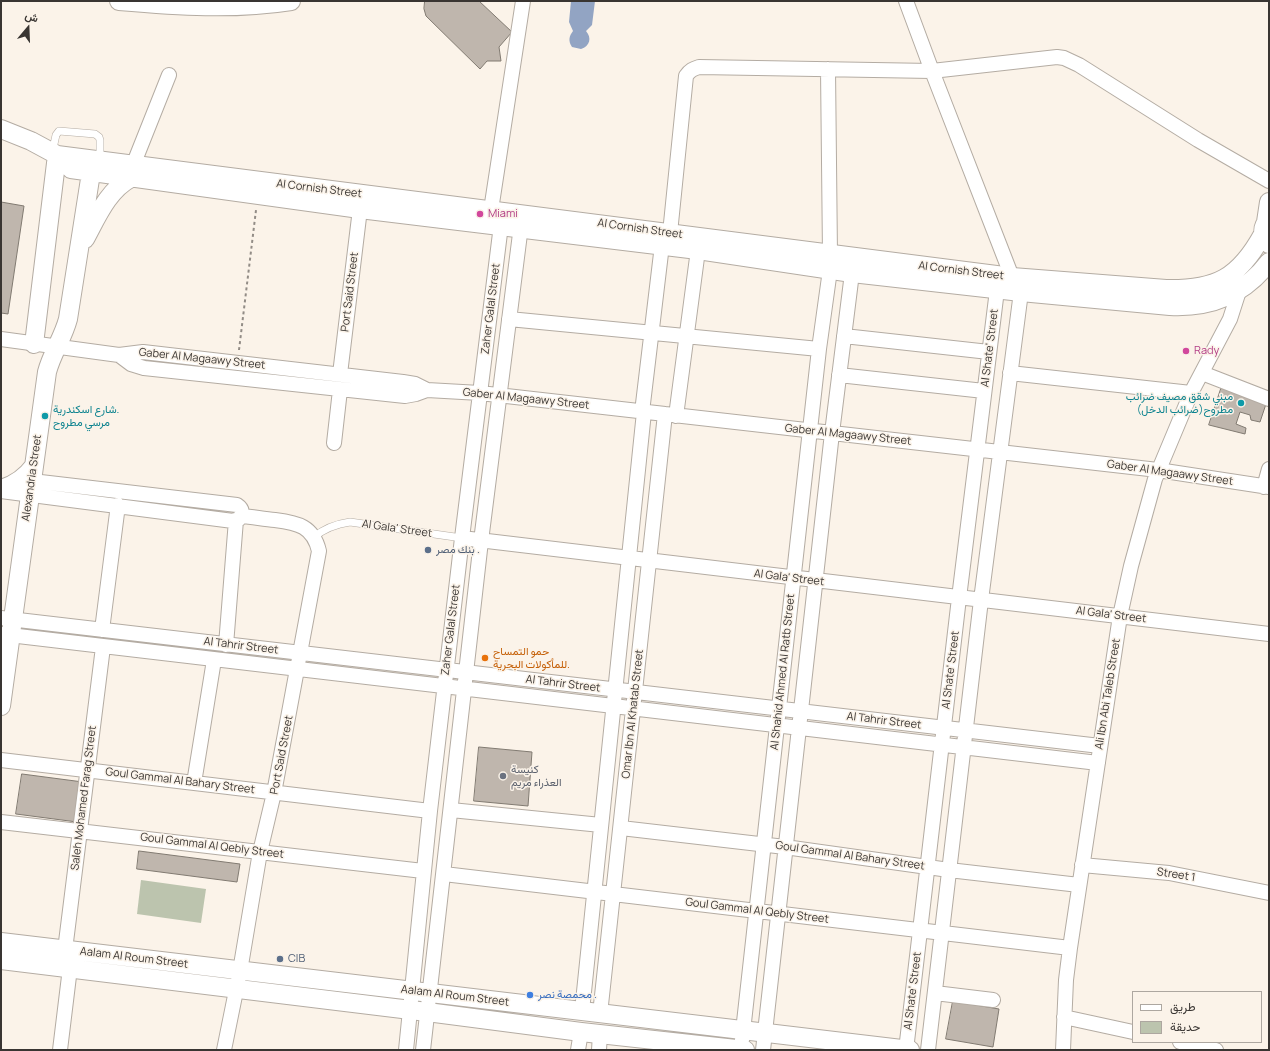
<!DOCTYPE html>
<html>
<head>
<meta charset="utf-8">
<style>
	body { margin:0 }
	#map { position:relative; width:1270px; height:1051px; overflow:hidden; background:#fbf3e9; font-family:Manrope,Vazirmatn,sans-serif }
	canvas { display:block }
	.frame { position:absolute; inset:0; border:2px solid #393532; pointer-events:none }
	.legend { position:absolute; left:1132px; top:991px; width:130px; height:52px; box-sizing:border-box; background:#fbf3e9; border:1px solid #ada7a0; margin:0; padding:5px 7px; list-style:none; font-size:12px; color:#393532 }
	.legend li { display:flex; align-items:center; gap:8px; height:20px }
	.legend b { width:20px; border:1px solid #ada7a0 }
	.north { position:absolute; left:8px; top:8px; width:40px; height:40px; -webkit-text-stroke:3px #fbf3e9; paint-order:stroke; rotate:19deg; font-size:11px; font-weight:700; line-height:16px; text-align:center; color:#393532 }
	.north::after { content:''; display:block; margin:auto; width:14px; height:18px; background:#393532; clip-path:polygon(50% 0,100% 100%,50% 72%,0 100%) }
</style>
</head>
<body>
<div id="map">
<canvas width="1270" height="1051"></canvas>
<div class="frame"></div>
<ul class="legend">
<li><b style="height:5px;background:#fff"></b>طريق</li>
<li><b style="height:11px;background:#bcc4ae"></b>حديقة</li>
</ul>
<div class="north">ش</div>
</div>
<script>
const g = document.querySelector('canvas').getContext('2d');
g.lineJoin = 'round';
function fillPath(path, color) { g.fillStyle = color; g.fill(path, 'evenodd'); }
function strokePath(path, color, width, dash) { g.strokeStyle = color; g.lineWidth = width; g.lineCap = dash ? 'butt' : 'round'; g.setLineDash(dash || []); g.stroke(path); }
function label(font, color, halo, rows, align = 'center') {
  g.font = font + ' Manrope,Vazirmatn,sans-serif'; g.lineWidth = 3; g.setLineDash([]); g.textBaseline = 'middle'; g.strokeStyle = halo; g.fillStyle = color; for (const [text, x, y, turn = 0] of rows) {
    g.save(); g.translate(x, y); g.rotate((+turn || 0) * Math.PI / 180); g.textAlign = isNaN(turn) ? turn : align; if (halo) g.strokeText(text, 0, 0); g.fillText(text, 0, 0); g.restore();
  }
}
fillPath(new Path2D(`
	M 141,880 L 206,889 L 201,923 L 137,914 Z`), '#bcc4ae');
fillPath(new Path2D(`
	M 571,1 L 595,1 L 592,25 L 586,31 C 592,38 590,46 581,49 L 572,47 C 568,41 569,36 573,31 L 569,22 Z`), '#92a4c3');
const building = new Path2D(`
	M 425,1 L 479,1 L 512,32 L 499,47 L 501,61 L 487,61 L 480,69 L 426,16 L 424,9 Z
	M 1,202 L 24,206 L 8,314 L 1,313 Z
	M 1225,377 L 1269,395 L 1260,422 L 1251,420 L 1250,415 L 1240,412 L 1236,424 L 1246,428 L 1245,434 L 1209,425 Z
	M 479,747 L 532,752 L 528,806 L 474,801 Z
	M 22,774 L 83,782 L 77,822 L 16,814 Z
	M 139,851 L 240,864 L 237,882 L 137,869 Z
	M 953,1001 L 999,1009 L 993,1047 L 946,1039 Z`);
fillPath(building, '#bfb6ad');
strokePath(building, '#817a71', 1);
const service = new Path2D(`
	M 52,153 L 56,135 L 59,131 L 95,134 L 99,137 L 100,140 L 100,160
	M 314,537 C 325,528 336,524 350,522 L 462,538`);
const minor = new Path2D(`
	M 906,1 L 932,71 L 1012,277
	M 828,69 L 830,255
	M 130,173 L 169,75
	M 491,210 L 523,1
	M 670,233 L 686,76 C 690,70 693,69 699,67 L 932,71 L 1057,57 L 1064,58 L 1079,65 L 1198,140 L 1269,181
	M 509,319 L 819,349
	M 844,336 L 989,352
	M 1,339 L 119,355 L 143,352 L 403,382 L 415,384 L 427,390 L 480,393 L 1158,470 L 1269,487
	M 119,355 L 131,364 L 144,368 L 405,396 L 416,394 L 427,390
	M 1010,373 L 1191,393
	M 1202,373 L 1269,399
	M 340,374 L 360,209
	M 839,375 L 984,391
	M 642,412 L 662,245
	M 676,416 L 698,250
	M 334,443 L 340,390
	M 1264,487 L 1269,469
	M 1,491 L 233,521 L 239,519 C 243,513 243,509 237,505 L 32,481
	M 462,538 L 1269,634
	M 1,618 L 1100,746
	M 102,630 L 118,505
	M 1,634 L 1098,763
	M 226,645 L 236,520
	M 1,760 L 430,811
	M 194,783 L 214,660
	M 451,810 L 601,825
	M 1,822 L 423,871
	M 621,828 L 785,847 L 949,870 L 1079,885
	M 1082,865 L 1169,873 L 1269,893
	M 444,874 L 1070,948
	M 65,950 L 103,647
	M 935,993 L 993,1000
	M 582,1011 L 644,412
	M 600,1014 L 665,414
	M 1064,1017 L 1133,1032
	M 742,1040 L 819,349 L 830,270
	M 1180,1042 L 1216,1050
	M 60,1050 L 70,968
	M 224,1050 L 240,971 L 260,852 L 274,793 L 319,551 C 313,526 298,523 275,520 C 264,519 253,517 242,516
	M 406,1050 L 430,811 L 462,538 L 502,217
	M 423,1050 L 481,541 L 522,218
	M 578,1050 L 581,1032
	M 599,1050 L 600,1034
	M 763,1050 L 832,433 L 852,273
	M 906,1050 L 959,598 L 997,290
	M 928,1050 L 981,600 L 1021,292
	M 1063,1050 L 1066,980 L 1070,948 L 1120,616 L 1131,566 L 1155,479 L 1191,393 L 1230,319 L 1239,291`);
const tertiary = new Path2D(`
	M 119,1 C 177,6 234,10 291,1
	M 1,129 L 31,141 L 57,155 L 1012,277 L 1166,289 C 1216,290 1239,278 1263,234
	M 71,169 L 360,209 L 698,250 L 852,273 L 1021,292 L 1170,306 C 1211,308 1244,295 1269,262
	M 1269,219 C 1261,227 1262,235 1269,244
	M 1266,222 L 1269,202
	M 85,239 C 97,217 108,190 131,178
	M 34,344 L 57,155
	M 1,489 C 15,485 25,478 34,466
	M 1,706 L 47,372 C 52,353 63,338 68,319 L 93,160
	M 1,942 L 910,1050
	M 1,960 L 427,1012 L 581,1032 L 745,1050`);
strokePath(service, '#b4aca3', 8);
strokePath(minor, '#b4aca3', 16);
strokePath(tertiary, '#b4aca3', 20);
strokePath(new Path2D(`
	M 239,350 L 256,210`), '#928c86', 2, [3, 3]);
strokePath(service, '#fff', 7);
strokePath(minor, '#fff', 14);
strokePath(tertiary, '#fff', 18);
for (const [x, y, r, color] of [
	[480,214,4,"#d1479c"],
	[1186,351,4,"#d1479c"],
	[1241,403,4,"#0f9aa8"],
	[45,416,4,"#0f9aa8"],
	[428,550,4,"#5c6f8a"],
	[485,658,4,"#e8710a"],
	[503,776,4,"#6b7280"],
	[280,959,4,"#5c6f8a"],
	[530,995,4,"#3f7fe0"]
]) { const dot = new Path2D(); dot.arc(x, y, r, 0, 2 * Math.PI); g.fillStyle = color; g.fill(dot); strokePath(dot, '#fbf3e9', 1.5); }
label('11px', '#393532', '#fbf3e9', [
	["Al Cornish Street",319,189,7],
	["Al Cornish Street",640,229,8],
	["Al Cornish Street",961,271,7],
	["Port Said Street",350,292,-83],
	["Zaher Galal Street",491,309,-83],
	["Al Shate' Street",990,348,-83],
	["Gaber Al Magaawy Street",202,359,6],
	["Gaber Al Magaawy Street",526,399,6],
	["Gaber Al Magaawy Street",848,435,6],
	["Gaber Al Magaawy Street",1170,473,8],
	["Alexandria Street",32,478,-82],
	["Al Gala' Street",397,529,8],
	["Al Gala' Street",789,578,7],
	["Al Gala' Street",1111,615,7],
	["Zaher Galal Street",451,630,-83],
	["Al Tahrir Street",241,646,7],
	["Al Shate' Street",951,670,-83],
	["Al Shahid Ahmed Al Ratb Street",783,672,-84],
	["Al Tahrir Street",563,684,7],
	["Ali Ibn Abi Taleb Street",1108,694,-81],
	["Omar Ibn Al Khatab Street",633,714,-84],
	["Al Tahrir Street",884,721,7],
	["Port Said Street",282,755,-79],
	["Goul Gammal Al Bahary Street",180,781,7],
	["Saleh Mohamed Farag Street",84,798,-83],
	["Goul Gammal Al Qebly Street",212,846,7],
	["Goul Gammal Al Bahary Street",850,856,8],
	["Street 1",1176,875,9],
	["Goul Gammal Al Qebly Street",757,911,7],
	["Aalam Al Roum Street",134,958,7],
	["Al Shate' Street",913,991,-83],
	["Aalam Al Roum Street",455,996,7]
]);
label('11px', '#b23c85', '#fbf3e9', [
	["Miami",488,214],
	["Rady",1194,351]
], 'left');
label('11px', '#0d838f', '#fbf3e9', [
	["مبني شقق مصيف ضرائب",1233,397],
	["مطروح(ضرائب الدخل)",1233,410],
	["شارع اسكندرية.",53,410,"left"],
	["مرسي مطروح",53,423,"left"]
], 'right');
label('11px', '#4e5e75', '#fbf3e9', [
	["بنك مصر .",436,550],
	["CIB",288,959]
], 'left');
label('11px', '#c56008', '#fbf3e9', [
	["حمو التمساح",493,652],
	["للمأكولات البحرية.",493,665]
], 'left');
label('11px', '#5b616d', '#fbf3e9', [
	["كنيسة",511,770],
	["العذراء مريم",511,783]
], 'left');
label('11px', '#366cbe', '#fbf3e9', [
	["محمصة نصر .",538,995]
], 'left');
</script>
</body>
</html>
